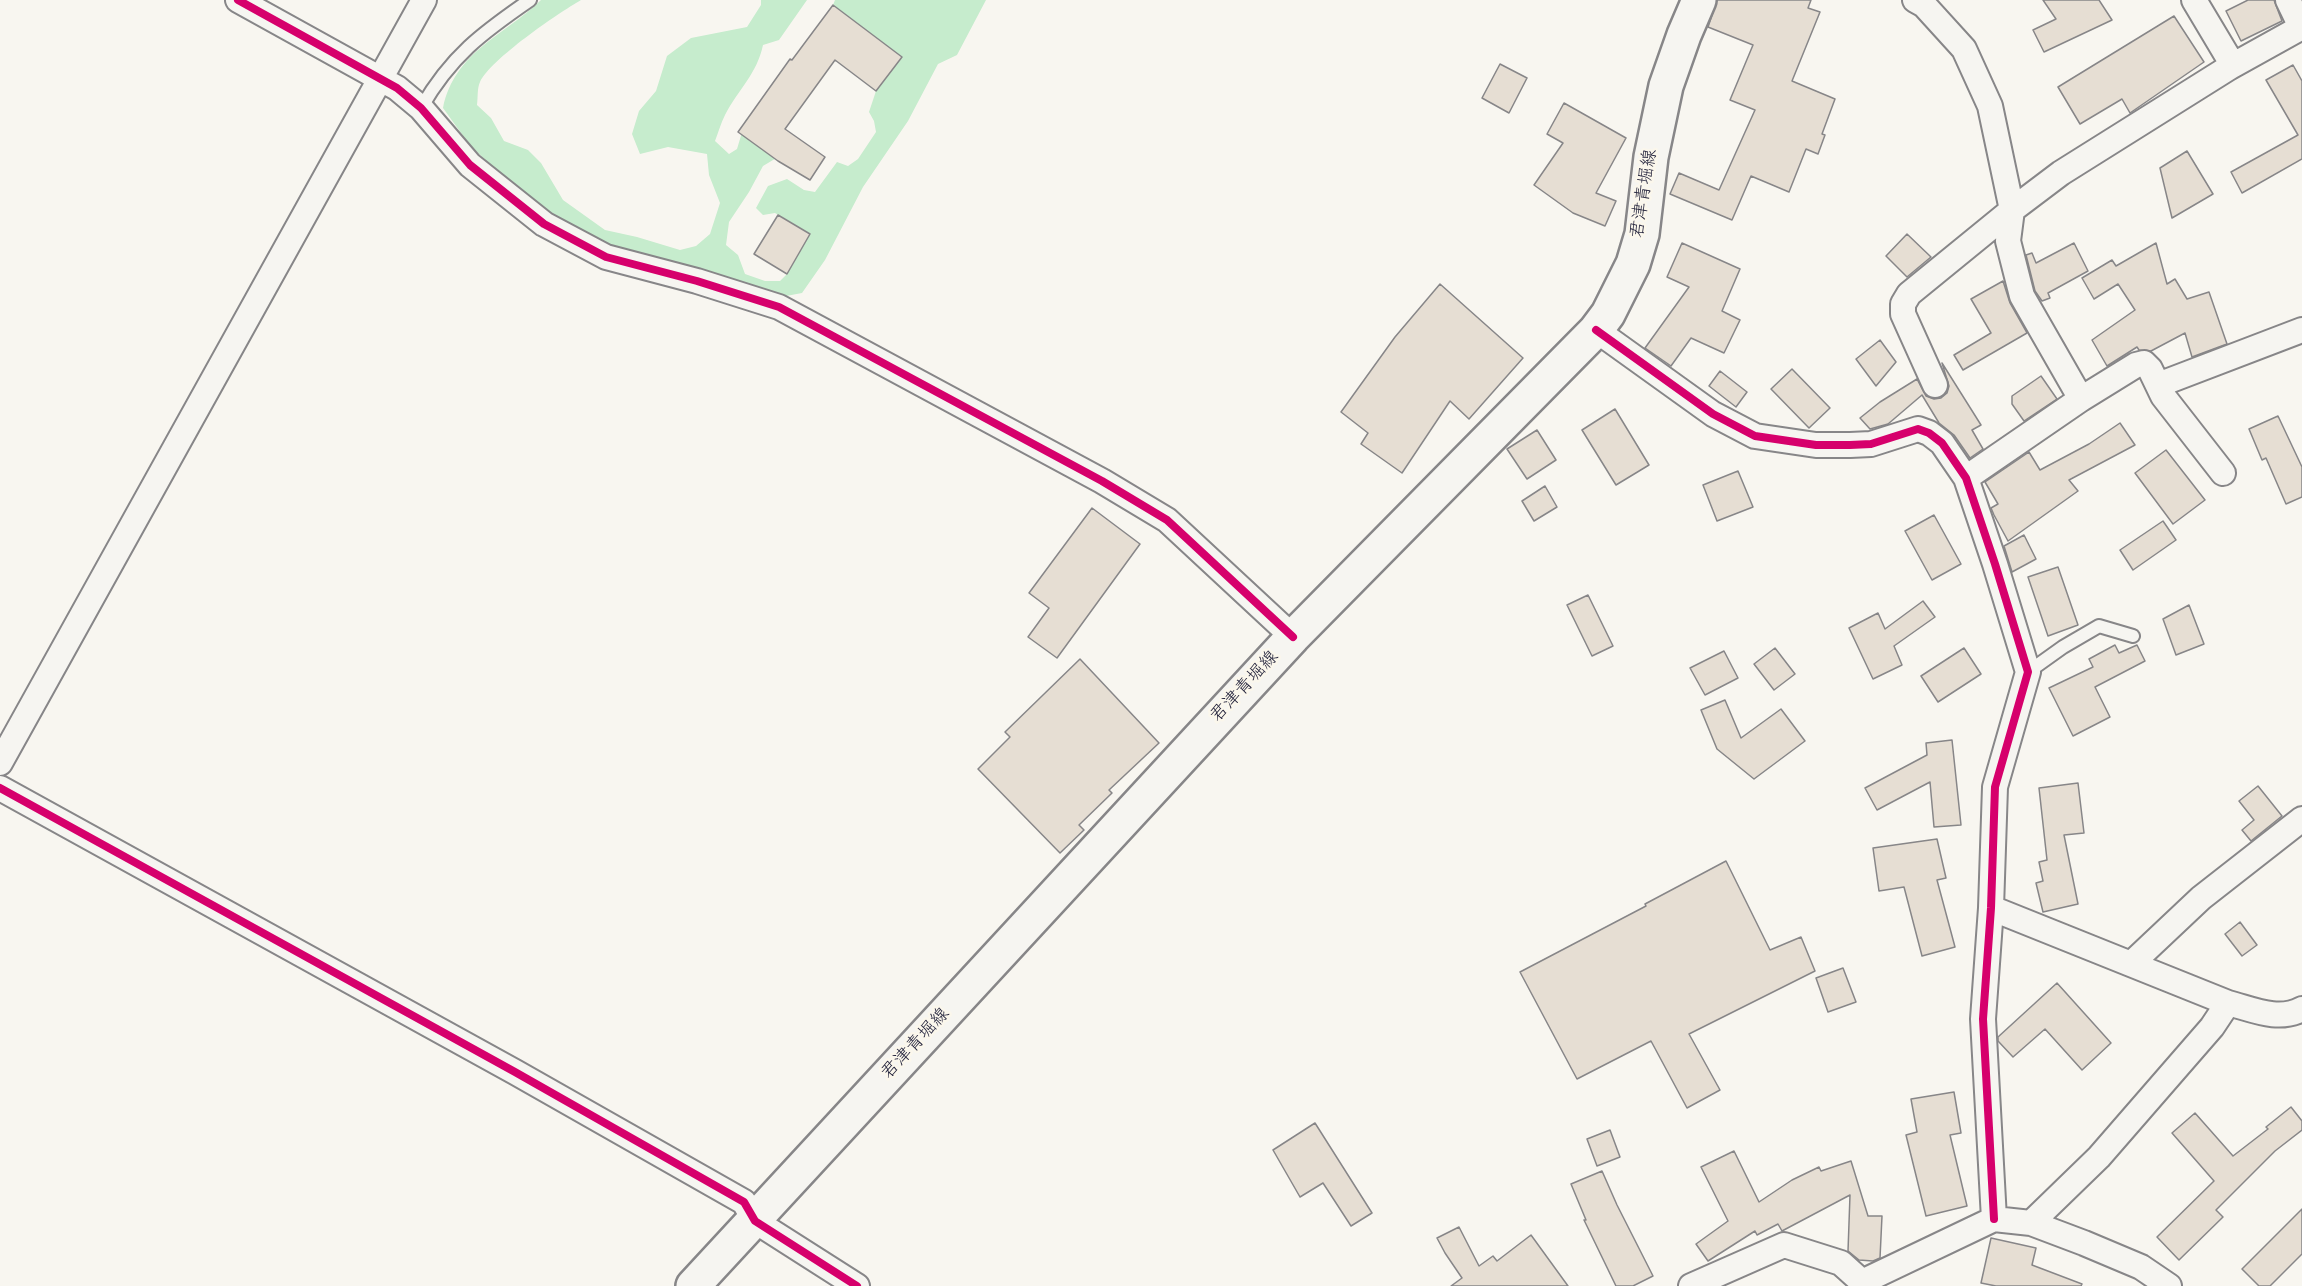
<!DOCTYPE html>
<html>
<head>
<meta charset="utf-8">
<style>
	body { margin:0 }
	canvas { display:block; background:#f8f6f0 }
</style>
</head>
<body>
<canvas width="2302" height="1286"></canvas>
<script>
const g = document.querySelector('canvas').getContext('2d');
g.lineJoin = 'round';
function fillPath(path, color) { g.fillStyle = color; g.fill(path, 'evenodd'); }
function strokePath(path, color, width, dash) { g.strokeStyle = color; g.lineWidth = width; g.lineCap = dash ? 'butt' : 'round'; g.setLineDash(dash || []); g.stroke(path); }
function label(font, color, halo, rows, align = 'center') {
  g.font = font + ' Dekko,"Klee One",sans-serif'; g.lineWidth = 5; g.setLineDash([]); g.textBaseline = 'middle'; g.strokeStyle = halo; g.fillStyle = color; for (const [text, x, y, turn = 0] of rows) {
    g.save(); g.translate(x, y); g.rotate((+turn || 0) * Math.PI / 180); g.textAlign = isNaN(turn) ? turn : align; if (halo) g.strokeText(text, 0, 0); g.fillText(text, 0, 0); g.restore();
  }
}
fillPath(new Path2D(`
	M 541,0 L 581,0 C 557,14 491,59 480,82 C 477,88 478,99 477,105 L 491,118 L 504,141 L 528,150 L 541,163 L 563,200 L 605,230 L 637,237 L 680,250 L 696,246 L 710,234 L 720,203 L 709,175 L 707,154 L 668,147 L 640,154 L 632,134 L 639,111 L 656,91 L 667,56 L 691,38 L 747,27 L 761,5 L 761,0 L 807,0 L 779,40 L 763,45 C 757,74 738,90 725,115 C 721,123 718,133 715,141 L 729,154 L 737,149 L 746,119 L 758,114 L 778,157 L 763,166 L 749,192 L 729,222 L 726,245 L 738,255 L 745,274 L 765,281 L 780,281 L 787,274 L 810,234 L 775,213 L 763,215 L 756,208 L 768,186 L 787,179 L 804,190 L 815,192 L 837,162 L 848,166 L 858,159 L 876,132 L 874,121 L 869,112 L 876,91 L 902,57 L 833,5 L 835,0 L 986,0 L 957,55 L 938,64 L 908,121 L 863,187 L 825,260 L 802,293 L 786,296 L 741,281 L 715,280 L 603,251 L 546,214 L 508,182 L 469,144 L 443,108 C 455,51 504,36 541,0 Z`), '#c6eccd');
const building = new Path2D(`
	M 1717,0 L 1811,0 L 1808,8 L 1820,12 L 1792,81 L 1835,99 L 1822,134 L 1825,135 L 1818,154 L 1806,149 L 1789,192 L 1751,176 L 1732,220 L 1670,194 L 1679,173 L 1719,190 L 1755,110 L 1730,100 L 1753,45 L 1708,27 Z
	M 2043,0 L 2099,0 L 2112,20 L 2044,52 L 2033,30 L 2056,19 Z
	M 2248,0 L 2274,0 L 2282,21 L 2241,41 L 2226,11 Z
	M 833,5 L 902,57 L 876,91 L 835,60 L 785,129 L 825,157 L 810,180 L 778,161 L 738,132 L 790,59 L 792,60 Z
	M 2174,16 L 2204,62 L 2130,113 L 2122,99 L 2080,124 L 2058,87 Z
	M 1500,64 L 1527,78 L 1509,113 L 1482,98 Z
	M 2293,65 L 2302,81 L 2302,159 L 2242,193 L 2231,172 L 2298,135 L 2266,80 Z
	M 1564,103 L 1626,138 L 1596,193 L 1616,201 L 1605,226 L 1573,213 L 1534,185 L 1563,143 L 1547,134 Z
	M 2187,151 L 2213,194 L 2172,218 L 2160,168 Z
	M 778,215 L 810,234 L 787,274 L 754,254 Z
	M 1907,234 L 1931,257 L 1907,277 L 1886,256 Z
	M 1682,243 L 1740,269 L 1722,311 L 1740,320 L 1724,353 L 1691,338 L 1671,366 L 1645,348 L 1689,287 L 1667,277 Z
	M 2074,243 L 2088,271 L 2048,293 L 2050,298 L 2042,301 L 2035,291 L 2026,255 L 2032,253 L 2036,263 Z
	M 2156,243 L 2167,284 L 2175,279 L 2187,299 L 2209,292 L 2227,344 L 2192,357 L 2185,333 L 2151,351 L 2139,350 L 2137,347 L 2107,366 L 2092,340 L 2135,310 L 2118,284 L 2094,299 L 2082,278 L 2112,260 L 2116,266 Z
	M 2003,281 L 2010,303 L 2027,333 L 1963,370 L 1954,355 L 1991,333 L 1971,299 Z
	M 1440,284 L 1523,358 L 1469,419 L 1450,401 L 1402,473 L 1361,444 L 1368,433 L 1341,412 L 1395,337 Z
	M 1880,340 L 1896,362 L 1876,386 L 1856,359 Z
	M 1942,363 L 1981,425 L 1972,430 L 1983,449 L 1970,458 L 1954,435 L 1939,423 L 1922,395 L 1888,424 L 1870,429 L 1860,418 L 1880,402 L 1917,379 L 1926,396 L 1934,399 L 1941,398 L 1947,393 L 1949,386 Z
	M 1792,369 L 1830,408 L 1809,428 L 1771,389 Z
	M 1720,371 L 1747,392 L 1736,407 L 1709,386 Z
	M 2041,376 L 2057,399 L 2024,421 L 2012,404 L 2012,396 Z
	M 1615,409 L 1649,465 L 1616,485 L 1582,430 Z
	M 2278,416 L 2302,467 L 2302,497 L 2286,504 L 2266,458 L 2262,460 L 2249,429 Z
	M 2120,423 L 2135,445 L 2069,480 L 2078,491 L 2008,541 L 1994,515 L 1991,508 L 1998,504 L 1985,482 L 2029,452 L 2040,470 L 2089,444 Z
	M 1537,430 L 1556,460 L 1527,479 L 1507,449 Z
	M 2166,450 L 2205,500 L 2173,524 L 2135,473 Z
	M 1738,471 L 1753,507 L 1717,521 L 1703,485 Z
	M 1545,486 L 1557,507 L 1534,521 L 1522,501 Z
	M 1092,508 L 1140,544 L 1057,658 L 1028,637 L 1049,608 L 1029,593 Z
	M 1934,515 L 1961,564 L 1932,580 L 1905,531 Z
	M 2163,521 L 2176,540 L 2133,570 L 2120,550 Z
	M 2024,535 L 2036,559 L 2012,572 L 2004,546 Z
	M 2058,567 L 2078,625 L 2048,636 L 2028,577 Z
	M 1588,595 L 1613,646 L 1592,656 L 1567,605 Z
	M 1923,601 L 1935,617 L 1894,646 L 1902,665 L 1873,679 L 1849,628 L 1878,613 L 1885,629 Z
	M 2189,605 L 2204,644 L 2176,655 L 2163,619 Z
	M 2115,645 L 2119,653 L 2137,645 L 2145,661 L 2095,687 L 2110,717 L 2073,736 L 2049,688 L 2093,667 L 2089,659 Z
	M 1775,648 L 1795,674 L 1774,690 L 1754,664 Z
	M 1964,648 L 1981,674 L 1938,702 L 1921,676 Z
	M 1724,651 L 1738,678 L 1705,695 L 1690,668 Z
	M 1080,659 L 1159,743 L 1109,790 L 1112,793 L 1079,825 L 1084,830 L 1060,853 L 978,769 L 1010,737 L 1005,732 Z
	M 1725,700 L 1741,738 L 1781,709 L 1805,741 L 1754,779 L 1717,749 L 1701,710 Z
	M 1952,740 L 1961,825 L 1934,827 L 1930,782 L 1877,810 L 1865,788 L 1927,755 L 1926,743 Z
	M 2078,783 L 2084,833 L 2064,835 L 2078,904 L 2043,912 L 2036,883 L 2043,881 L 2039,862 L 2047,860 L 2039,788 Z
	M 2258,786 L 2282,816 L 2251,841 L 2242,830 L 2254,820 L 2239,801 Z
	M 1937,839 L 1946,878 L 1937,880 L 1955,947 L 1922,956 L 1904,887 L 1879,891 L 1873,848 Z
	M 1726,861 L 1770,950 L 1801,937 L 1815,971 L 1689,1034 L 1720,1090 L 1687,1108 L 1651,1041 L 1577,1079 L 1520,972 L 1646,906 L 1645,904 Z
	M 2240,922 L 2257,945 L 2242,956 L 2225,934 Z
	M 1843,968 L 1856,1002 L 1828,1012 L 1816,978 Z
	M 2057,983 L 2111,1043 L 2082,1070 L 2045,1029 L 2013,1057 L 1998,1041 L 1998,1037 Z
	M 1954,1092 L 1961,1133 L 1950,1135 L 1967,1206 L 1926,1216 L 1906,1135 L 1917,1132 L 1911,1099 Z
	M 2291,1107 L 2302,1121 L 2302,1130 L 2275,1151 L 2216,1210 L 2223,1217 L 2179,1260 L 2157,1237 L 2214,1181 L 2172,1133 L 2195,1113 L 2233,1156 L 2268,1129 L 2266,1127 Z
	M 1315,1123 L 1372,1213 L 1351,1226 L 1323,1183 L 1300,1197 L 1273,1150 Z
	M 1610,1130 L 1620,1157 L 1597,1166 L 1587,1139 Z
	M 1734,1151 L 1759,1202 L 1792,1180 L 1819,1167 L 1821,1171 L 1851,1161 L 1868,1216 L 1882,1216 L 1880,1258 L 1873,1261 L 1859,1260 L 1848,1251 L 1850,1195 L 1782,1231 L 1778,1224 L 1757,1235 L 1755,1231 L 1708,1261 L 1696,1244 L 1728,1221 L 1701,1167 Z
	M 1602,1171 L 1617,1205 L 1653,1276 L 1633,1286 L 1616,1286 L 1584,1220 L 1586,1220 L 1571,1184 Z
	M 2302,1209 L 2302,1254 L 2270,1286 L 2259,1286 L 2242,1269 Z
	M 1459,1227 L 1479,1266 L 1493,1256 L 1497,1261 L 1531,1235 L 1568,1286 L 1451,1286 L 1462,1278 L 1445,1253 L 1437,1238 Z
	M 1991,1238 L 2036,1248 L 2032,1265 L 2082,1284 L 2081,1286 L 1996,1286 L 1981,1283 Z`);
fillPath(building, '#e6ded3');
strokePath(building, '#878688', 1.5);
const lane = new Path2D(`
	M 421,108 C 451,56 482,33 530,0
	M 2028,672 L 2063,647 L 2099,626 L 2133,636`);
const street = new Path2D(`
	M 238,0 L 397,88 L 421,108 L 470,165 L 544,224 L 606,257 L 697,281 L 779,307 L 1102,481 L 1167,520 L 1293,637
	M 1915,0 L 1924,5 L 1964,49 L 1990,106 L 2012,210 L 2008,241 L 2022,296 L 2081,399
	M 2194,0 L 2228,57 L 2230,67
	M 2288,0 L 2301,27
	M 1596,330 L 1713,414 L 1755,436 L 1816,445 L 1850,445 L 1871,444 L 1918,429 L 1929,433 L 1942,443 L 1966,478 L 1995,564 L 2028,672 L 1995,787 L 1991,908 L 1983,1019 L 1994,1219
	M 1935,385 L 1903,314 L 1903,304 L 1909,294 L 2012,210 L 2061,173 L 2230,67 L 2302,27
	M 2158,385 L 2302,330
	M 1966,478 L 2081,399 L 2136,365 L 2144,363 L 2150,369 L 2163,396 L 2223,473
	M 0,763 L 424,0
	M 0,788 L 515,1072 L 744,1202 L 755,1221 L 857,1286
	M 1991,908 L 2228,1003
	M 2131,964 L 2201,898 L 2302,819
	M 2031,1223 L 2099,1157 L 2212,1027 L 2228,1003 C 2252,1009 2278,1022 2302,1009
	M 1862,1282 L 1994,1219 L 2031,1223 L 2084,1243 L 2141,1267 L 2169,1286
	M 1691,1286 L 1784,1245 L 1841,1263 L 1862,1282 L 1863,1286`);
const secondary = new Path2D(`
	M 693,1286 L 1293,637 L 1596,330 L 1608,314 L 1633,264 L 1642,234 L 1651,157 L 1666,86 L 1684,35 L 1699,0`);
strokePath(lane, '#878688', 16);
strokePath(street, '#878688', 28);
strokePath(secondary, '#878688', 38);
strokePath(lane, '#f6f5f1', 12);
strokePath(street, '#f6f5f1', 24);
strokePath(secondary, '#f6f5f1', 33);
strokePath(new Path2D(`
	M 238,0 L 397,88 L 421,108 L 470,165 L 544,224 L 606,257 L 697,281 L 779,307 L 1102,481 L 1167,520 L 1293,637
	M 1596,330 L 1713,414 L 1755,436 L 1816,445 L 1850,445 L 1871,444 L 1918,429 L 1929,433 L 1942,443 L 1966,478 L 1995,564 L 2028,672 L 1995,787 L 1991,908 L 1983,1019 L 1994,1219
	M 0,788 L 515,1072 L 744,1202 L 755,1221 L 857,1286`), '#d6006c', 8);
label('18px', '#22223b', '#fbf7ec', [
	["君津青堀線",1646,194,-81],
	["君津青堀線",1246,688,-47],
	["君津青堀線",917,1045,-47]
]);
</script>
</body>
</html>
